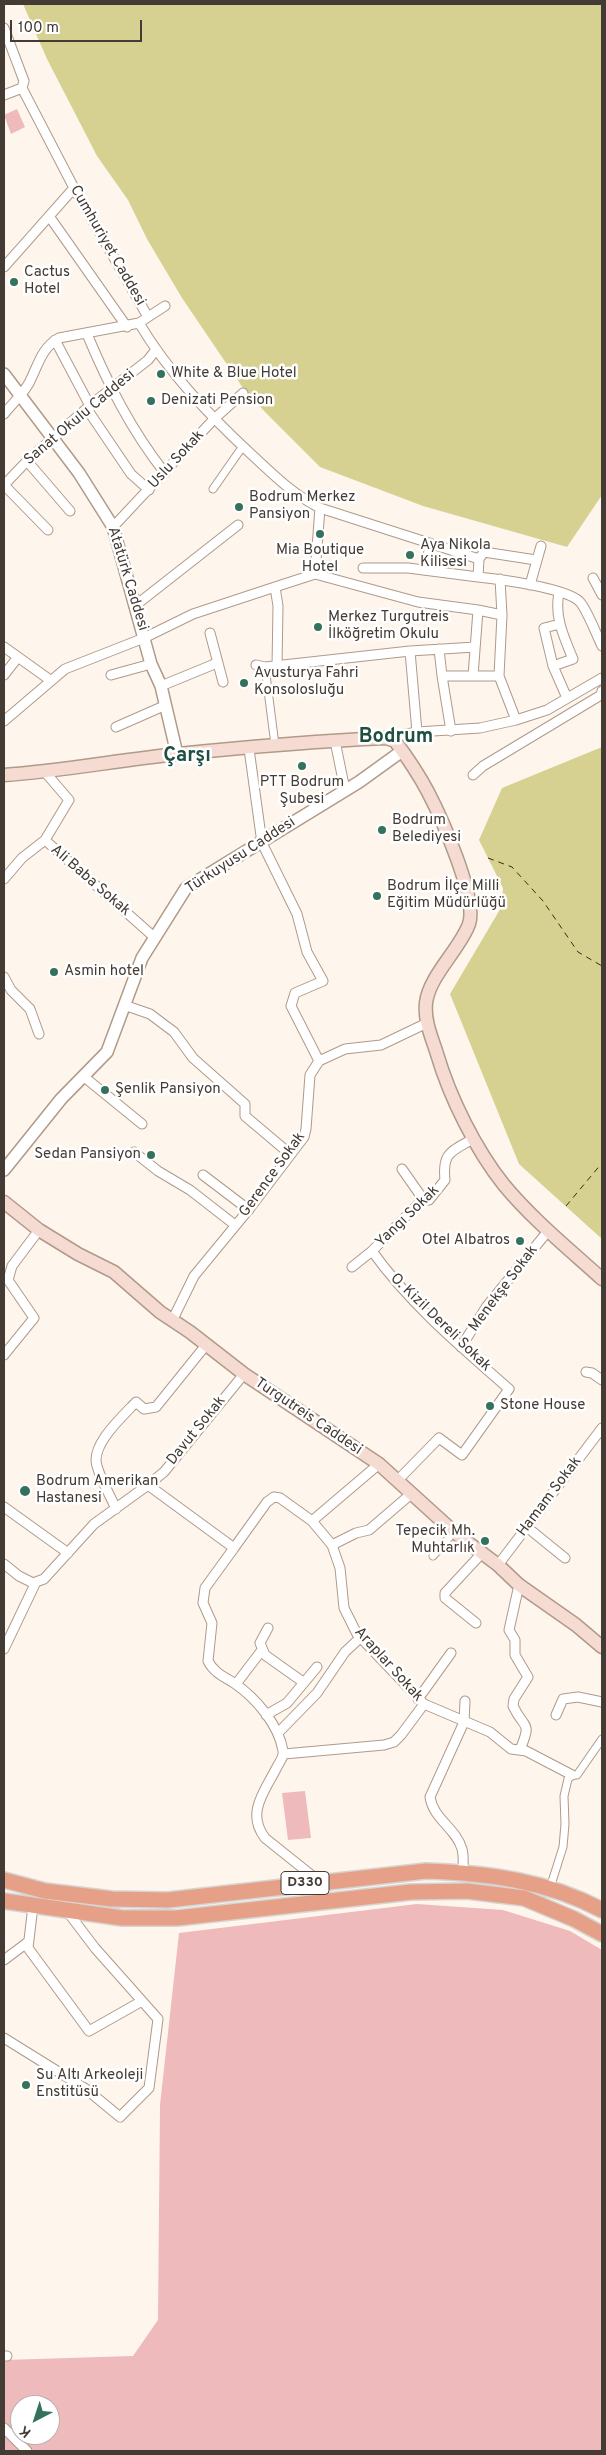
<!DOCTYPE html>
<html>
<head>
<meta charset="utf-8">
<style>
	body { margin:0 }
	#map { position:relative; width:606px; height:2455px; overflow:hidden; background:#fef5ed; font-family:Overpass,sans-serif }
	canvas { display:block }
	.frame { position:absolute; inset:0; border:5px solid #443b34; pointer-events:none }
	.north { position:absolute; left:10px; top:2395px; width:50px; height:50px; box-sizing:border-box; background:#fff; border:1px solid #b4b1ae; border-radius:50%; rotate:220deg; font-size:14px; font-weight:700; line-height:20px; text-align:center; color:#443b34 }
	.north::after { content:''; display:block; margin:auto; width:18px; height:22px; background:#35725e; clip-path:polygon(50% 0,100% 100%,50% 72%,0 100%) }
	.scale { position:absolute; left:10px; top:20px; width:132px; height:22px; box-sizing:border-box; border:2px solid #443b34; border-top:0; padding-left:6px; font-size:15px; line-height:18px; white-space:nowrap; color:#443b34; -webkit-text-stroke:4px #fff; paint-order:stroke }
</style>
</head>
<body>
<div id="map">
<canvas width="606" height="2455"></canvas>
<div class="frame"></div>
<div class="north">K</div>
<div class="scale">100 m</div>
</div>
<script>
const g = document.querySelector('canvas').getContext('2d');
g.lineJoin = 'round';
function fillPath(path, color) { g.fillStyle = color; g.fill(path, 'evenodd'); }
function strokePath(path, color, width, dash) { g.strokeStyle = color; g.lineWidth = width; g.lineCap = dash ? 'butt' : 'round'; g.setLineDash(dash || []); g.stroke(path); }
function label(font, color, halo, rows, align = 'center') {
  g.font = font + ' Overpass,sans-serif'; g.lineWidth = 5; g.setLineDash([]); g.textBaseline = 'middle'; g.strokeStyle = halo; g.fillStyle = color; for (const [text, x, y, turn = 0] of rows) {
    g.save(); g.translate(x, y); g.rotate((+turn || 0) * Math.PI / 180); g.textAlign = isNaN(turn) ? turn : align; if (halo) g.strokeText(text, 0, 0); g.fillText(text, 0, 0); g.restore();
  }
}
fillPath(new Path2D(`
	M 17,109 L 25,127 L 11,134 L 4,115 Z
	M 305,1791 L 311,1838 L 288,1840 L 282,1793 Z
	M 417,1904 L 503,1910 L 570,1931 L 602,1950 L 602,2451 L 4,2451 L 4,2360 L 133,2356 L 158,2320 L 160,2105 L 179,1933 ZM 20,2405 L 50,2405 L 50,2435 L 20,2435 Z`), '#eebabb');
fillPath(new Path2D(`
	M 23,4 L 602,4 L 602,495 L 567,547 L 423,506 L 320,467 L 269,416 L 245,391 L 182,298 L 147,239 L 128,200 L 97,156 L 47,59 Z
	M 602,747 L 602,1239 L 519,1164 L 450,994 L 502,906 L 503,888 L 479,840 L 502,788 Z`), '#d6d191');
strokePath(new Path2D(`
	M 488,858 L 512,867 L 543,901 L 578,952 L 602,966
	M 566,1206 L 602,1163`), '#323013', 1, [6, 5]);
const pedestrian = new Path2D(`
	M 213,489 L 243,446
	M 425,569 L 429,543
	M 265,667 L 275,745
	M 433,1556 L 454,1532
	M 550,1888 L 563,1847 L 565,1824 L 564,1796 L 568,1779 L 572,1775 L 577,1775 L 602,1739`);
const minor = new Path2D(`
	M 4,28 L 24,81 L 22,88 L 74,188 L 148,317 L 139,323 C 169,373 209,415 251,454 C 275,476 291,493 320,508 L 479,559 L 478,577 C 499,579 565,588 579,601 C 586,607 597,636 602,646
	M 4,95 L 22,88
	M 49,216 L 127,327
	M 4,267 L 74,188
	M 148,317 L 165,306
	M 87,334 C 108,384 131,430 165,473
	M 55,340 L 90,406 L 89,412 L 131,474 L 149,490
	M 4,414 C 12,404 23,394 29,383 C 38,366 41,348 59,338 L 139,323
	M 27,461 L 70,511
	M 113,527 L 214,419 L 243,393
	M 48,530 L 4,485 L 27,461 L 93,403 L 148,360 L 155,351
	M 479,559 L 484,552 L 536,560
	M 363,568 L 408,568 L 478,577
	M 315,574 L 418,602 L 478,610
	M 315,574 L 320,508
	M 593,578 L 602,595
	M 500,579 L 502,615 L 499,676 L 516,720
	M 530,585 L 541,546
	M 559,593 C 554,617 564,637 573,659 L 553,666 L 544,628 L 560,624
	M 136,605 L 238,525
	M 210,633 L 223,682
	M 4,647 L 50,680
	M 439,649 L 442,676
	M 256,665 L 265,667 L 410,651
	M 277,666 L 278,606 L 275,587 L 315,574
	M 553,666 L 567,698
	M 4,675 L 18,657
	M 111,675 L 151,664
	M 499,676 L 473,676 L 478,610 L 502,615
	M 161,686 L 217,663
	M 4,721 L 65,669 L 144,638 L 193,614 L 275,587
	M 116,727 L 166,705
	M 451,731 L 442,676 L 473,676
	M 417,732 L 410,651 L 475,647
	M 387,738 L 417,732 L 480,728 L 516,720 L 547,710 L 602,678
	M 335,741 L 345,790
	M 249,749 L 262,843 L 297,914 L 307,952 L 323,981 L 295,993 L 291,1006 L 319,1061
	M 45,772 L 69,800 L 45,840 L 154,937
	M 473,775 L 483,766 L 601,695 L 602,691
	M 4,879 L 22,858 L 45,840
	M 4,977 L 11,990 L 30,1009 L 39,1034
	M 124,1005 L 150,1014 L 174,1032 L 193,1058 L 245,1104 L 245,1116 L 290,1154
	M 83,1076 L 142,1124
	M 134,1152 L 158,1171 L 190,1190 L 235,1225
	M 402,1169 L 423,1199
	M 203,1175 L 249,1210
	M 372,1251 L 426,1196 L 429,1200 L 445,1180 C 442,1151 452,1152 474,1138
	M 352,1267 L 372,1251 C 410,1304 460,1346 509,1389 L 462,1455 L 439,1438 L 397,1481
	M 172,1321 L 194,1276 L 250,1208 L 304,1137 L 306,1129 L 310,1075 L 319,1061 L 345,1049 L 381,1045 L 427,1023
	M 461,1347 L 487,1306 L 548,1231
	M 4,1355 L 34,1318 L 8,1280 L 12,1266 L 39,1230
	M 586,1372 L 592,1373 L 602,1380
	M 148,1485 L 164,1472 L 244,1374
	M 4,1507 L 68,1553
	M 116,1509 C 110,1495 101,1480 97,1466 C 90,1445 123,1416 136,1402 L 144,1409 L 156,1407 L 206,1345
	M 312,1521 L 379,1464
	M 528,1528 L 565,1558
	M 332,1545 L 356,1533 L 369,1530 L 411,1494
	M 234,1548 L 267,1502 L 274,1497 L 280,1498 L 312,1521 L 332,1545 L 340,1568 L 344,1608 L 357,1634 L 424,1704 L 490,1732 L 511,1749 L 526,1751 L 572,1775
	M 4,1564 L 19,1576 L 33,1583 L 44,1579 L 94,1524 L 148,1485 L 234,1548 L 205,1588 L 203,1603 L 212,1623 L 208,1661 C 214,1673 225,1677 234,1683 C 256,1698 279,1725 283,1751 C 284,1756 281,1760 278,1765 C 266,1790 245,1812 265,1838 L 320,1882
	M 498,1565 L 602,1428
	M 519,1585 L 509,1630 L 515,1640 L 515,1655 L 528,1677 L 514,1699 L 513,1706 C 525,1731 532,1720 520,1750
	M 476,1623 L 445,1598 L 445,1593 L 483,1552
	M 268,1628 L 260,1643 L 265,1655 L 303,1682
	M 4,1649 L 36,1582
	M 236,1684 L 262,1650
	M 418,1699 L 451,1653
	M 266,1715 L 287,1703 L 317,1667
	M 556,1715 L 563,1699 L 578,1697 L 602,1702
	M 278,1733 L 317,1693 L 345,1652 L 361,1637
	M 284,1754 L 384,1745 L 394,1742 L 401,1735 L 424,1704
	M 463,1872 C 463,1865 464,1856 462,1849 C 456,1828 433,1819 430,1797 L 464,1722 L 465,1701
	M 33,1906 L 28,1948 L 89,2031 L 142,2001
	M 4,1960 L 28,1942
	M 4,2038 L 86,2089 L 120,2117 L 149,2088 L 158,2019 L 95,1948 L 67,1911
	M 4,2356 L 7,2356
	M 4,2428 L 27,2451`);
const tertiary = new Path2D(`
	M 4,374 L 79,473 L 113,527 L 151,664 L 161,686 L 177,754
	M 4,1170 L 61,1099 L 107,1052 L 142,958 L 186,888 L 359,782 L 402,751`);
const secondary = new Path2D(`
	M 4,775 C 62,771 119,760 178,754 C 247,747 317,741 386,738 L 395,741 C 407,757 419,775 428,792 C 441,817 478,899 469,924 C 460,949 429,976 426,1003 C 424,1021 432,1038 437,1054 C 450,1098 476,1150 504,1185 C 533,1220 569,1249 602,1279
	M 4,1202 L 39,1230 L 78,1254 L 114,1272 L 160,1312 L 190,1332 L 244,1374 L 379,1464 L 454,1532 L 498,1565 L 519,1585 L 576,1625 L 602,1647`);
const trunk = new Path2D(`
	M 4,1880 L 45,1891 L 112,1899 L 168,1900 L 426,1871 C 488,1873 547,1881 602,1910
	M 4,1901 L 122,1918 L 177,1918 L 411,1892 L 467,1891 L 524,1898 L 574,1919 L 602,1934`);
strokePath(pedestrian, '#b09a89', 9);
strokePath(minor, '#b09a89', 11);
strokePath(tertiary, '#b09a89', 14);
strokePath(secondary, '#b09a89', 15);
strokePath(trunk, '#d6d4d2', 18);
strokePath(pedestrian, '#fff', 7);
strokePath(minor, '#fff', 9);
strokePath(tertiary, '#fff', 11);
strokePath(secondary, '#f6dbd3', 12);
strokePath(trunk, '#e7a088', 15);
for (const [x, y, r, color] of [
	[14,282,5,"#35725e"],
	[161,374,5,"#35725e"],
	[151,401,5,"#35725e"],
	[239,507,5,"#35725e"],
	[320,534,5,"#35725e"],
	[410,555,5,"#35725e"],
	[318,627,5,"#35725e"],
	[244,683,5,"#35725e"],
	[302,766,5,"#35725e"],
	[382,830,5,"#35725e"],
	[377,896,5,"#35725e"],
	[54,972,5,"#35725e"],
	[105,1090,5,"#35725e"],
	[151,1155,5,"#35725e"],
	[520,1241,5,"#35725e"],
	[490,1406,5,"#35725e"],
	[25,1491,6,"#35725e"],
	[485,1541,5,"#35725e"],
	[26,2085,5,"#35725e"]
]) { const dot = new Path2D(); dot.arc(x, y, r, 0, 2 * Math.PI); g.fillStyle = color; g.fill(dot); strokePath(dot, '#fff', 2); }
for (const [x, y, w] of [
	[305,1883,48]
]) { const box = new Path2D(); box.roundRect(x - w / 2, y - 11.5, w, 23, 4); g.fillStyle = '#fff'; g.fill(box); strokePath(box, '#443b34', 1); }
label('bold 14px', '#443b34', null, [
	["D330",305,1883]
]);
label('15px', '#443b34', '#fff', [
	["Cumhuriyet Caddesi",107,246,60],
	["Sanat Okulu Caddesi",80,418,-40],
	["Uslu Sokak",177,460,-47],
	["Atatürk Caddesi",127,579,73],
	["Türkuyusu Caddesi",241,856,-33],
	["Ali Baba Sokak",90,881,41],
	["Gerence Sokak",273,1175,-54],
	["Yangı Sokak",408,1217,-44],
	["Menekşe Sokak",504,1289,-53],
	["O. Kizil Dereli Sokak",440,1323,44],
	["Turgutreis Caddesi",308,1417,34],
	["Davut Sokak",197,1431,-51],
	["Hamam Sokak",550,1497,-53],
	["Araplar Sokak",388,1665,48]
]);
label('15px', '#443b34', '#fff', [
	["Cactus",24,273],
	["Hotel",24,290],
	["White & Blue Hotel",171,374],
	["Denizati Pension",161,401],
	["Bodrum Merkez",249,498],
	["Pansiyon",249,515],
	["Aya Nikola",420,546],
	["Kilisesi",420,563],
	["Mia Boutique",320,551,"center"],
	["Hotel",320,568,"center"],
	["Merkez Turgutreis",328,618],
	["İlköğretim Okulu",328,635],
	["Avusturya Fahri",254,674],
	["Konsolosluğu",254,691],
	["PTT Bodrum",302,783,"center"],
	["Şubesi",302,800,"center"],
	["Bodrum",392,821],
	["Belediyesi",392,838],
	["Bodrum İlçe Milli",387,887],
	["Eğitim Müdürlüğü",387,904],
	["Asmin hotel",64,972],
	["Şenlik Pansiyon",115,1090],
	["Sedan Pansiyon",141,1155,"right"],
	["Otel Albatros",510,1241,"right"],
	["Stone House",500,1406],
	["Bodrum Amerikan",36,1482],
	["Hastanesi",36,1499],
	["Tepecik Mh.",475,1532,"right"],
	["Muhtarlık",475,1549,"right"],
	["Su Altı Arkeoleji",36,2076],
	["Enstitüsü",36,2093]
], 'left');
label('bold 20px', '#1e4f40', '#fff', [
	["Bodrum",396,738],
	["Çarşı",187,757]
]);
</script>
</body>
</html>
